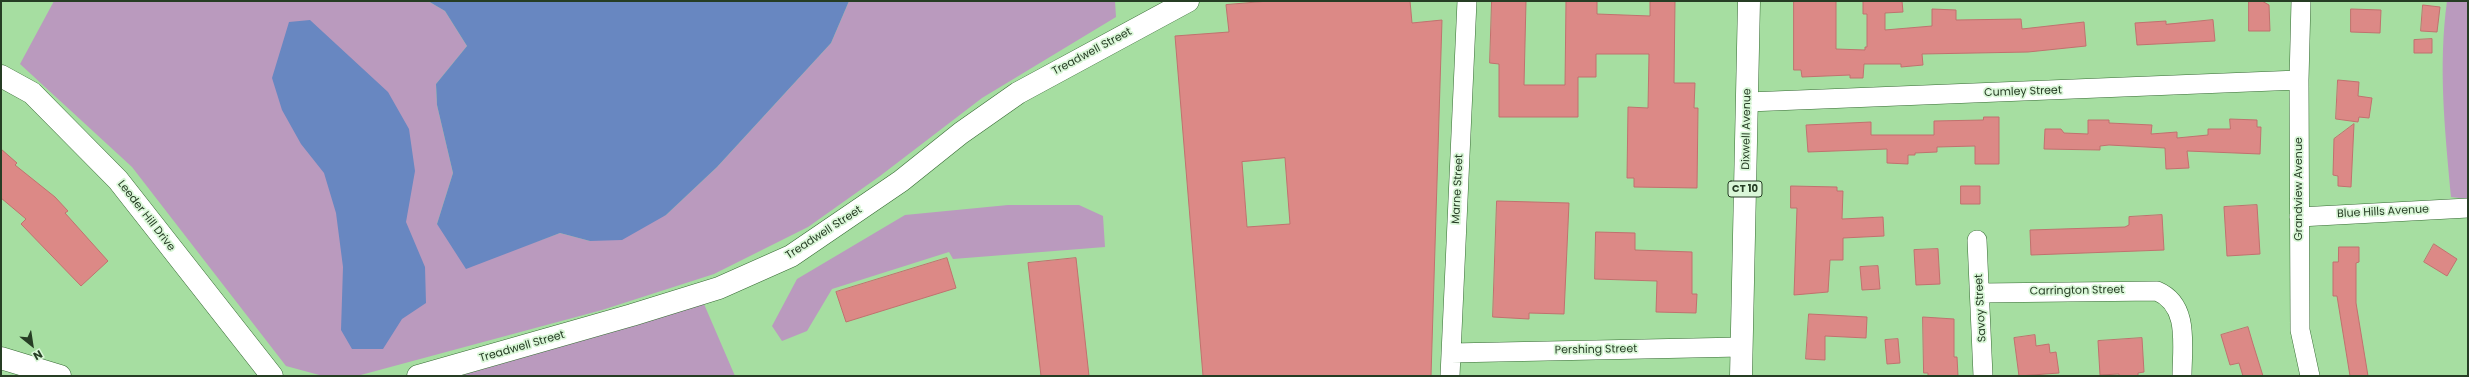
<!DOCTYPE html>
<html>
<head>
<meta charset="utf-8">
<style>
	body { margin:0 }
	#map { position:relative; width:2469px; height:377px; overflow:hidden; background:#a6dea1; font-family:Poppins,sans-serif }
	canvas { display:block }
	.frame { position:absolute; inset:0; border:2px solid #263d24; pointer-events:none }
	.north { position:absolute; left:12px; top:325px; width:40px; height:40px; -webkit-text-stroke:3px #daf7d8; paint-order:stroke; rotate:150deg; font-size:11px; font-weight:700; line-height:16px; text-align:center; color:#263d24 }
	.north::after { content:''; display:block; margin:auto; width:14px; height:18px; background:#263d24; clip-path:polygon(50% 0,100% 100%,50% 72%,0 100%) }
</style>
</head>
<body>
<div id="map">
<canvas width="2469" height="377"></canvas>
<div class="frame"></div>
<div class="north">N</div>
</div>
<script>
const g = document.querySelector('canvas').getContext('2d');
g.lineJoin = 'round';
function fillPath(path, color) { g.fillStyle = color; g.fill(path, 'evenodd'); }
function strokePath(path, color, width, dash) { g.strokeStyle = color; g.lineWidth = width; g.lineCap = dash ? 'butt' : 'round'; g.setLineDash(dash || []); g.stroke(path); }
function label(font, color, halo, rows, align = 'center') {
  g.font = font + ' Poppins,sans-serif'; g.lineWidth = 3.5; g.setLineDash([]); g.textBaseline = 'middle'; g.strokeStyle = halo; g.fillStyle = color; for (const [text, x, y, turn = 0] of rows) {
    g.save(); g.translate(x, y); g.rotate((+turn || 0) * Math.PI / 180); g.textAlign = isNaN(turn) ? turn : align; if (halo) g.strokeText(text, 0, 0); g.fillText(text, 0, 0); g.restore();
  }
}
fillPath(new Path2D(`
	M 54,1 L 428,1 L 445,11 L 467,46 L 436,84 L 437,105 L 453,173 L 437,224 L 497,256 L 560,233 L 590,241 L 666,215 L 717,167 L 831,43 L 849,1 L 1115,1 L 1116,17 L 982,98 L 880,176 L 808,227 L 714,274 L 602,310 L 357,376 L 323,376 L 286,366 L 132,167 L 20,64 Z
	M 2447,1 L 2468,1 L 2468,199 L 2451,197 C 2445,131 2438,67 2447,1 Z
	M 1008,205 L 1079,205 L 1103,216 L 1105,247 L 953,259 L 949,252 L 832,289 L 807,331 L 782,341 L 772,326 L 797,279 L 905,215 Z
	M 704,304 L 735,376 L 459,376 Z`), '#ba9abe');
fillPath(new Path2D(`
	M 428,1 L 849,1 L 831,43 L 717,167 L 666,215 L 622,240 L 590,241 L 560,233 L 466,269 L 437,224 L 453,173 L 437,105 L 436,84 L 467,46 L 445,11 Z
	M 310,20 L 388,92 L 409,129 L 415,171 L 406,222 L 425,267 L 426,303 L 402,319 L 383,349 L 352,349 L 341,330 L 343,267 L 336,213 L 324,173 L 301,144 L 282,110 L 272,78 L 289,22 Z`), '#6887c1');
const building = new Path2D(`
	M 1269,1 L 1410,1 L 1412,23 L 1442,20 L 1431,376 L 1203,376 L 1175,36 L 1229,32 L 1226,5 ZM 1285,158 L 1290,224 L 1247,227 L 1242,162 Z
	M 1492,1 L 1526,1 L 1524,85 L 1565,85 L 1566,1 L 1597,1 L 1597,14 L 1650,16 L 1650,1 L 1675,1 L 1674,83 L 1695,83 L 1694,108 L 1698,108 L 1697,188 L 1634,187 L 1634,178 L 1627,178 L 1628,107 L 1648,108 L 1649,54 L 1596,54 L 1596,77 L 1578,77 L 1578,117 L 1499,117 L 1499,64 L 1490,63 Z
	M 1794,1 L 1836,1 L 1836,49 L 1865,50 L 1865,47 L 1867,47 L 1867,14 L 1863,14 L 1863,1 L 1902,1 L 1903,12 L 1885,13 L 1885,30 L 1932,26 L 1932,9 L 1956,10 L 1956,20 L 2021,19 L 2022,29 L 2084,22 L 2086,46 L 2028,52 L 1922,54 L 1923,65 L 1901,67 L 1901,64 L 1864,64 L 1863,78 L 1850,78 L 1850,75 L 1802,77 L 1801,70 L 1794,70 Z
	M 2249,1 L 2262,1 L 2269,5 L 2270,31 L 2249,31 Z
	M 2423,5 L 2440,7 L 2437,32 L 2421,31 Z
	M 2351,9 L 2381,10 L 2380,33 L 2351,32 Z
	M 2213,20 L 2215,41 L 2137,45 L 2135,23 L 2166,21 L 2166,24 Z
	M 2432,39 L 2432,53 L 2414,53 L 2414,40 Z
	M 2338,80 L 2359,82 L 2358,96 L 2372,98 L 2369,118 L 2359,117 L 2358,122 L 2336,119 Z
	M 1984,117 L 1999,117 L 1999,164 L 1975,164 L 1975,146 L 1937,147 L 1937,152 L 1915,153 L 1915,155 L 1908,155 L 1908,164 L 1887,163 L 1887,149 L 1808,152 L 1806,125 L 1871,122 L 1871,135 L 1934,135 L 1934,121 L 1983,120 Z
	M 2230,119 L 2257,120 L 2257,127 L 2261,127 L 2260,154 L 2187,151 L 2189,168 L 2166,169 L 2165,148 L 2109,145 L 2100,146 L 2100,150 L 2044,149 L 2045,129 L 2061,129 L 2064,133 L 2088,134 L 2088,120 L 2109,120 L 2109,123 L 2152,125 L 2151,134 L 2177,132 L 2177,138 L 2208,135 L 2208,129 L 2230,129 Z
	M 2354,124 L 2351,187 L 2338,186 L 2338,176 L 2333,175 L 2334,139 Z
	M 1,149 L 17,163 L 15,165 L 55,197 L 68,211 L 65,213 L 108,261 L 81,286 L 21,224 L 26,219 L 1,198 Z
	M 1791,186 L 1837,187 L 1837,191 L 1843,191 L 1842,219 L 1883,217 L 1884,236 L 1843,238 L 1843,260 L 1830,260 L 1828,292 L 1794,295 L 1797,208 L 1791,208 Z
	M 1961,186 L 1980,186 L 1980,204 L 1961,204 Z
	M 1497,201 L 1569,203 L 1564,314 L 1529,313 L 1529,319 L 1493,317 Z
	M 2257,205 L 2260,254 L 2227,256 L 2224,207 Z
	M 2162,215 L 2164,250 L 2031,255 L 2030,230 L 2125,227 L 2129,225 L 2129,217 Z
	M 1596,232 L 1635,233 L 1635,250 L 1692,252 L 1692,294 L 1697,294 L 1696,313 L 1656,312 L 1657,281 L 1595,279 Z
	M 2434,244 L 2457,259 L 2447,276 L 2424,262 Z
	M 2339,247 L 2359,247 L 2359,262 L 2356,263 L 2356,303 L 2368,376 L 2350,376 L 2337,296 L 2333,296 L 2333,262 L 2338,262 Z
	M 1938,249 L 1940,284 L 1916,285 L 1914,250 Z
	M 947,258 L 956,288 L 846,322 L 836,292 Z
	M 1076,258 L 1089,376 L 1041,376 L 1028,263 Z
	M 1878,266 L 1880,289 L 1862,290 L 1860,267 Z
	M 1809,314 L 1867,317 L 1866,338 L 1825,336 L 1825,360 L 1806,359 Z
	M 1923,317 L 1954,319 L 1954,357 L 1957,357 L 1958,376 L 1928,376 L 1928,373 L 1924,373 Z
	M 2248,327 L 2253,344 L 2263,376 L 2243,376 L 2239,363 L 2230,365 L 2221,335 Z
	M 2035,335 L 2036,346 L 2049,344 L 2050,353 L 2056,352 L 2059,373 L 2019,376 L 2014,338 Z
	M 2142,338 L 2144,372 L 2138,373 L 2138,376 L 2119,376 L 2119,374 L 2100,375 L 2098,341 Z
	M 1898,339 L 1900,363 L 1887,364 L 1885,340 Z`);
fillPath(building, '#dc8986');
strokePath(building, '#c0716e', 1);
const minor = new Path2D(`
	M 2301,1 L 2299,80 L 2300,330 L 2310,376
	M 1748,102 L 2299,80
	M 2299,217 L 2468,208
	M 1977,240 L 1983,376
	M 1981,293 L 2157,291 C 2190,305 2182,346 2182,376
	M 1451,353 L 1741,347
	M 1450,376 L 1467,1`);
const tertiary = new Path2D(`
	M 1,76 L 32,93 L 118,180 L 272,376
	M 1,358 L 60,376
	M 418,376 L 632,315 L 719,288 L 791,256 L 901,181 L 961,133 L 1018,93 L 1188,1`);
const primary = new Path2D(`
	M 1741,376 L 1749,1`);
strokePath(minor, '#366a33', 20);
strokePath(tertiary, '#366a33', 23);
strokePath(primary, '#366a33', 23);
strokePath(minor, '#fff', 19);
strokePath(tertiary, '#fff', 22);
strokePath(primary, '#fff', 22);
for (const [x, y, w] of [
	[1745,189,34]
]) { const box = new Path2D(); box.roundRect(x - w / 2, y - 8, w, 16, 3); g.fillStyle = '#daf7d8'; g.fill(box); strokePath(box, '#263d24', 1); }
label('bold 10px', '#263d24', null, [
	["CT 10",1745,189]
]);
label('11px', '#263d24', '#daf7d8', [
	["Treadwell Street",1092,52,-28],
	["Cumley Street",2023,92,-2],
	["Dixwell Avenue",1747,129,-89],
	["Marne Street",1458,189,-87],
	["Grandview Avenue",2299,189,-90],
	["Blue Hills Avenue",2383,212,-3],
	["Leeder Hill Drive",146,216,52],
	["Treadwell Street",824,233,-33],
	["Carrington Street",2077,291,-1],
	["Savoy Street",1981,308,-93],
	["Treadwell Street",522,347,-16],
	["Pershing Street",1596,350,-1]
]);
</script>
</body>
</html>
